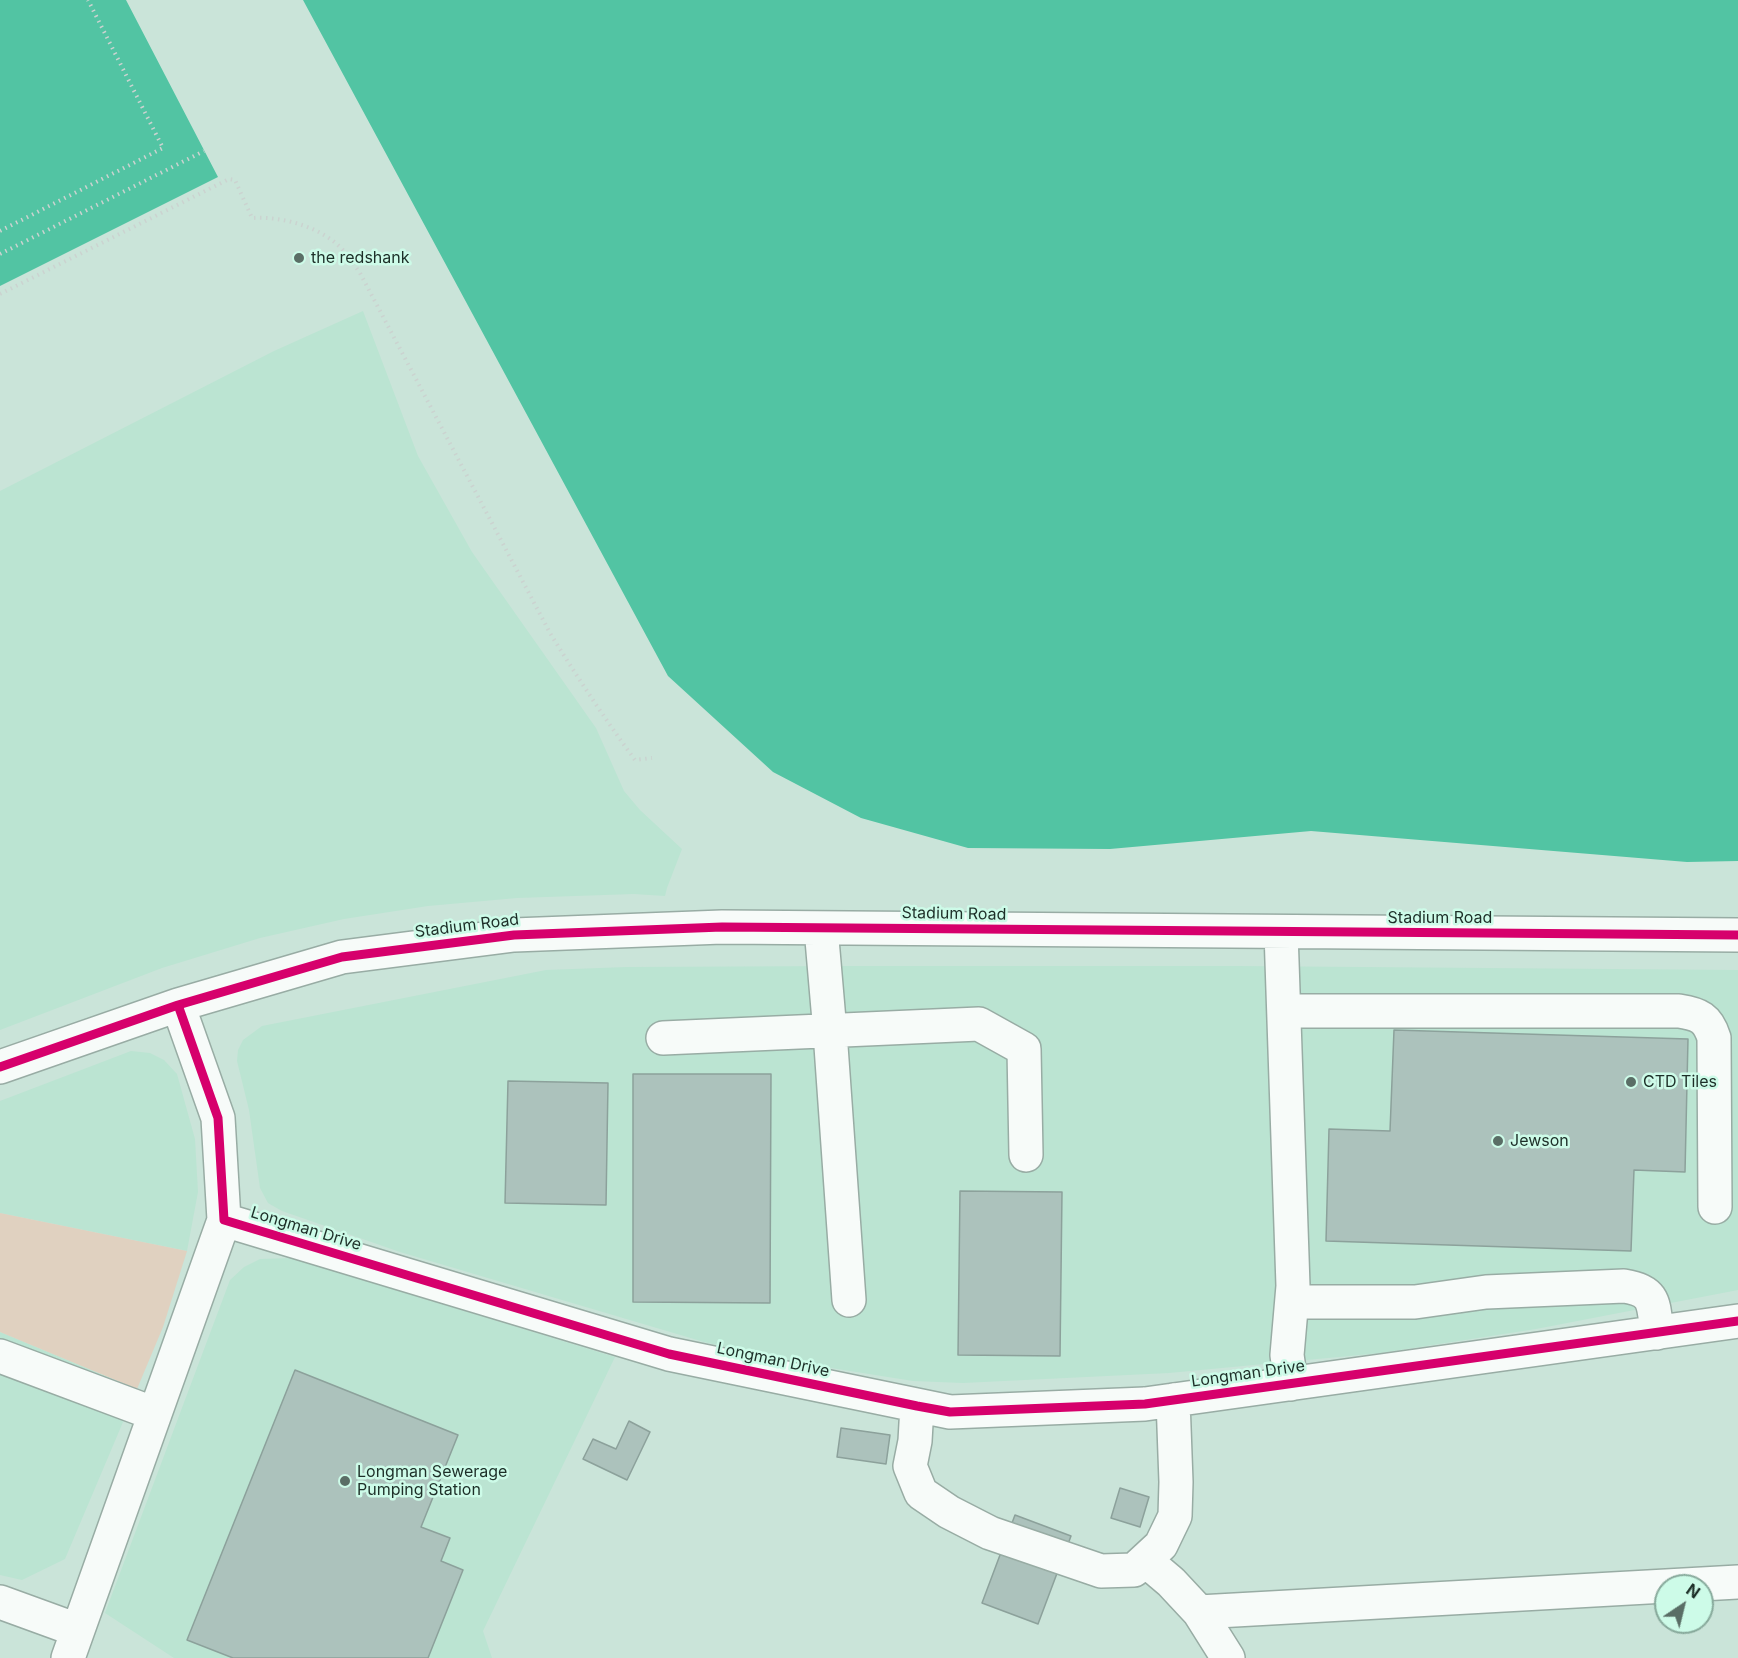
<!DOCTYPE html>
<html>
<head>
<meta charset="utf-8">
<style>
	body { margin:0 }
	#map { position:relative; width:1738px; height:1658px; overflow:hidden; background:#cae4d9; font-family:Inter,sans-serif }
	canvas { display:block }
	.north { position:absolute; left:1654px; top:1574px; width:60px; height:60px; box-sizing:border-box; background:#cdfbe8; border:2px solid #87a99b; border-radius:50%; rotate:35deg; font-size:16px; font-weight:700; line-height:24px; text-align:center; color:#1d2f28 }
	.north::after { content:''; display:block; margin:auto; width:21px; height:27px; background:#5a6e66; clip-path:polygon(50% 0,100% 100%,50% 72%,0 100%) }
</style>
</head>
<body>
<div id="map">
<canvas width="1738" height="1658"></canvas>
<div class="north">N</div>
</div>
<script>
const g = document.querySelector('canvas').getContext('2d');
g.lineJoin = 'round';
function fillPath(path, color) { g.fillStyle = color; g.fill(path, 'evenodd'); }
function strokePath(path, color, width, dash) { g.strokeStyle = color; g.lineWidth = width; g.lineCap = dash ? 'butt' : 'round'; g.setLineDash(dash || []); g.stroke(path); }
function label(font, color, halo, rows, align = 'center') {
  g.font = font + ' Inter,sans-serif'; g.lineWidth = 5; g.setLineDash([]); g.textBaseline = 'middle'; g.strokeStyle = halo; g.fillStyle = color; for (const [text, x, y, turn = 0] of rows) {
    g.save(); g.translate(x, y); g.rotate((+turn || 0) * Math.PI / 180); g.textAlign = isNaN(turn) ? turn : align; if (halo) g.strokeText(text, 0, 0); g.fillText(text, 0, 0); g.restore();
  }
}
fillPath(new Path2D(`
	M 363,311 L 418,456 L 472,552 L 596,728 L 624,791 L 640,810 L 682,849 L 667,888 L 665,896 L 634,894 L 517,898 L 428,906 L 344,919 L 260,938 L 162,968 L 0,1030 L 0,491 L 274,351 Z
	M 846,966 L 1237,966 L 1738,970 L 1738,1290 L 1536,1329 L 1381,1353 L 1169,1373 L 963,1383 L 913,1381 L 781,1360 L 704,1342 L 400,1252 L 282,1211 L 268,1203 L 260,1188 L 249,1110 L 237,1061 L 238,1050 L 243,1040 L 262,1026 L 546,970 L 627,967 Z
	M 131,1051 L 150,1053 L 164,1060 L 177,1074 L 195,1139 L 198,1192 L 187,1251 L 0,1213 L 0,1101 Z
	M 291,1258 L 615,1357 L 483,1631 L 492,1658 L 174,1658 L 105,1613 L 230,1280 L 244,1267 L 260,1259 Z
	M 0,1332 L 137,1389 L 65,1559 L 22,1580 L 0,1575 Z`), '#bbe4d2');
fillPath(new Path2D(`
	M 0,1213 L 187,1251 L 163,1327 L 137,1389 L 0,1332 Z`), '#e0d1c0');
fillPath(new Path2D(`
	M 0,0 L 126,0 L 218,177 L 0,286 Z
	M 303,0 L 1738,0 L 1738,861 L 1687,862 L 1311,831 L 1110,849 L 968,848 L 861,818 L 773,772 L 668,676 Z`), '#52c4a3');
const building = new Path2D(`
	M 1394,1030 L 1688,1039 L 1685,1172 L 1634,1170 L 1631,1251 L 1326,1241 L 1329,1129 L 1390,1131 Z
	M 633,1074 L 771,1074 L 770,1303 L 633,1302 Z
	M 508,1081 L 608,1083 L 606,1205 L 505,1203 Z
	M 960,1191 L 1062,1192 L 1060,1356 L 958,1355 Z
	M 295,1370 L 458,1435 L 421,1527 L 450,1538 L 441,1561 L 463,1570 L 428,1658 L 233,1658 L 187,1640 Z
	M 629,1421 L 650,1432 L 627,1480 L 583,1459 L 593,1439 L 616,1449 Z
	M 841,1428 L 890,1435 L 886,1464 L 837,1457 Z
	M 1120,1488 L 1149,1497 L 1140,1527 L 1111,1518 Z
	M 1015,1515 L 1071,1536 L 1038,1624 L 982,1603 Z`);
fillPath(building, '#acc2bc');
strokePath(building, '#8ca19b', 1.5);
const minor = new Path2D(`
	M 821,928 L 830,1032 L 849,1300
	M 1281,932 L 1293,1286 L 1287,1355 L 1291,1384
	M 1284,1011 L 1679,1011 C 1699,1014 1708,1018 1714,1038 L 1715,1207
	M 663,1038 L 979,1024 L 1024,1049 L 1026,1155
	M 0,1067 L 178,1005 L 342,957 L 514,935 L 722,927 L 1738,935
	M 224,1220 L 669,1354 L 950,1412 L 1145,1404 L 1738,1321
	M 1292,1302 L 1415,1302 L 1486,1292 L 1624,1286 C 1657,1291 1653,1305 1657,1333
	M 0,1356 L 155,1414
	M 917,1406 L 915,1441 L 910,1466 L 921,1493 L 949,1512 L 990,1533 L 1101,1571 L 1134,1570 L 1161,1545 L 1175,1516 L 1176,1482 L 1173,1400
	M 1145,1560 L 1171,1582 L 1199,1612 L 1228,1658
	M 0,1602 L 77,1630
	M 1199,1612 L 1738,1582
	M 68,1658 L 224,1220 L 218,1118 L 178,1005`);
strokePath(minor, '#98aca4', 36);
strokePath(new Path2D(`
	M 0,231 L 163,148 L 88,0
	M 0,254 L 204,151
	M 0,294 L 229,179 L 235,180 L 252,218 C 282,216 322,227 343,250 C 349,257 354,265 360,273 L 550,633 C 577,677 605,719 635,760 L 652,758`), '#cbd3d0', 4, [1.5, 4.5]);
strokePath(minor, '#f7fbf9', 33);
strokePath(new Path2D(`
	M 178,1005 L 218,1118 L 224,1220 L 669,1354 L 917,1406 L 950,1412 L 1145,1404 L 1738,1321
	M 0,1067 L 178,1005 L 342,957 L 514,935 L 722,927 L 1738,935`), '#d6006c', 9);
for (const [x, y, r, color] of [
	[299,258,6,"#5a6e66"],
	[1631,1082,6,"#5a6e66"],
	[1498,1141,6,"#5a6e66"],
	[345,1481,6,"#5a6e66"]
]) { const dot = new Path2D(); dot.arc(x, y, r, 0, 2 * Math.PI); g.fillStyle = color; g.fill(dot); strokePath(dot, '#cdfbe8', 2); }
label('16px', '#1d2f28', '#cdfbe8', [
	["the redshank",311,258],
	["CTD Tiles",1643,1082],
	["Jewson",1510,1141],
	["Longman Sewerage",357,1472],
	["Pumping Station",357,1490]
], 'left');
label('16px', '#1d2f28', '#cdfbe8', [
	["Stadium Road",954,914,1],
	["Stadium Road",1440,918],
	["Stadium Road",467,926,-7],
	["Longman Drive",306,1229,17],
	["Longman Drive",773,1360,12],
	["Longman Drive",1248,1374,-8]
]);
</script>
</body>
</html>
